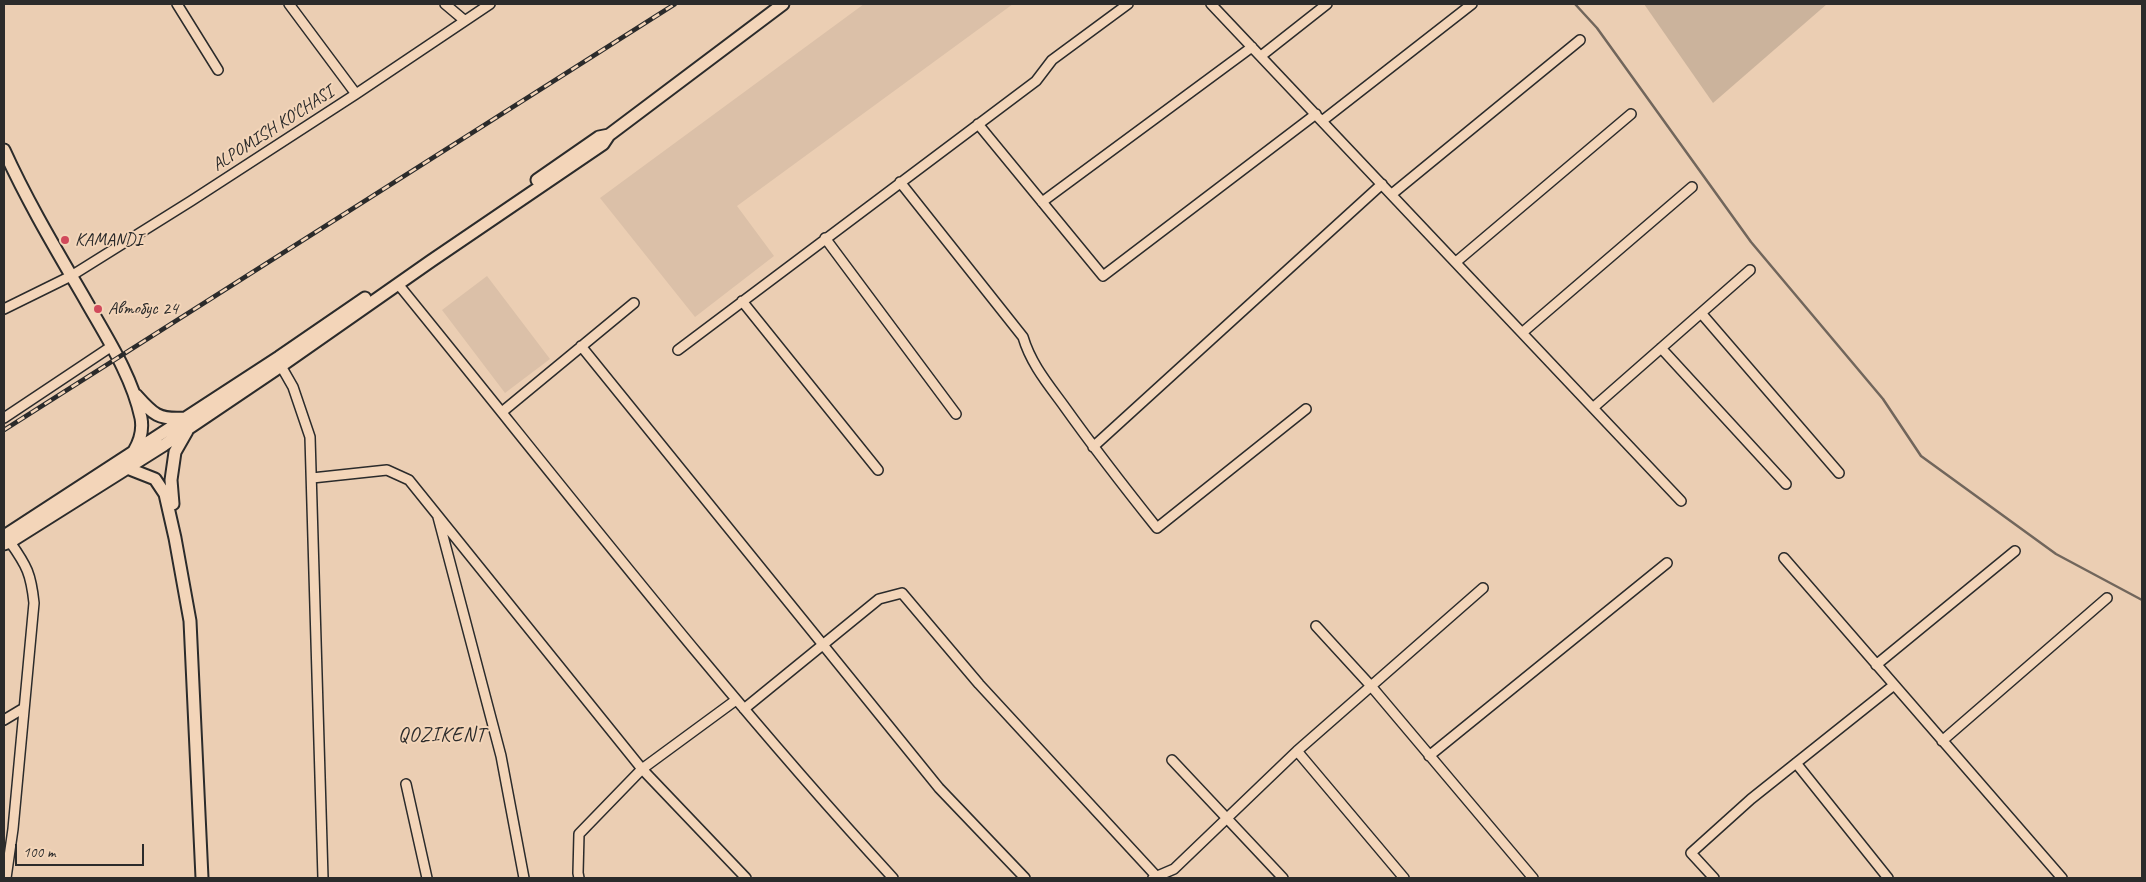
<!DOCTYPE html>
<html>
<head>
<meta charset="utf-8">
<style>
	body { margin:0 }
	#map { position:relative; width:2146px; height:882px; overflow:hidden; background:#ebceb3; font-family:Caveat,sans-serif }
	canvas { display:block }
	.frame { position:absolute; inset:0; border:5px solid #2b2b2b; pointer-events:none }
	.scale { position:absolute; left:15px; top:844px; width:129px; height:22px; box-sizing:border-box; border:2px solid #2b2b2b; border-top:0; padding-left:6px; font-size:15px; line-height:18px; white-space:nowrap; color:#2b2b2b; -webkit-text-stroke:4px #f3d5b9; paint-order:stroke }
</style>
</head>
<body>
<div id="map">
<canvas width="2146" height="882"></canvas>
<div class="frame"></div>
<div class="scale">100 m</div>
</div>
<script>
const g = document.querySelector('canvas').getContext('2d');
g.lineJoin = 'round';
function fillPath(path, color) { g.fillStyle = color; g.fill(path, 'evenodd'); }
function strokePath(path, color, width, dash) { g.strokeStyle = color; g.lineWidth = width; g.lineCap = dash ? 'butt' : 'round'; g.setLineDash(dash || []); g.stroke(path); }
function label(font, color, halo, rows, align = 'center') {
  g.font = font + ' Caveat,sans-serif'; g.lineWidth = 4; g.setLineDash([]); g.textBaseline = 'middle'; g.strokeStyle = halo; g.fillStyle = color; for (const [text, x, y, turn = 0] of rows) {
    g.save(); g.translate(x, y); g.rotate((+turn || 0) * Math.PI / 180); g.textAlign = isNaN(turn) ? turn : align; if (halo) g.strokeText(text, 0, 0); g.fillText(text, 0, 0); g.restore();
  }
}
fillPath(new Path2D(`
	M 864,4 L 1013,4 L 737,206 L 774,256 L 695,317 L 600,198 Z
	M 487,276 L 550,359 L 505,393 L 442,310 Z`), '#dbc0a8');
fillPath(new Path2D(`
	M 1644,4 L 1827,4 L 1713,103 Z`), '#cbb39c');
strokePath(new Path2D(`
	M 1575,4 L 1597,28 L 1751,242 L 1883,399 L 1921,456 L 2056,554 L 2142,600`), '#71665c', 2.5);
const minor = new Path2D(`
	M 177,4 L 218,70
	M 289,4 L 356,94
	M 445,4 L 464,20
	M 1211,4 L 1681,501
	M 1261,56 L 1327,4
	M 1322,121 L 1472,4
	M 978,124 L 1103,276 L 1316,114
	M 900,182 L 1023,337 C 1031,364 1048,384 1064,406 C 1094,448 1125,488 1157,528 L 1306,409
	M 1392,194 L 1580,40
	M 1042,202 L 1252,47
	M 825,238 L 956,414
	M 1456,262 L 1631,114
	M 398,284 C 561,484 718,688 893,878
	M 742,301 L 878,470
	M 4,309 L 71,276 L 191,201 L 356,94 L 490,4
	M 1701,313 L 1839,473
	M 1523,332 L 1692,187
	M 581,346 L 939,788 L 1025,878
	M 1661,348 L 1786,484
	M 678,350 L 1036,81 L 1052,60 L 1128,4
	M 281,366 L 293,387 L 310,437 L 323,878
	M 1594,407 L 1750,270
	M 502,412 L 634,303
	M 4,418 L 112,346
	M 1093,447 L 1382,184
	M 312,478 L 387,470 L 409,480 L 642,769 L 746,878
	M 438,517 L 501,756 L 524,878
	M 1784,558 L 2062,878
	M 1316,626 L 1371,686 L 1533,878
	M 1876,665 L 2015,551
	M 744,709 L 879,599 L 902,593 L 979,684 L 1158,878
	M 4,720 L 24,708
	M 1942,741 L 2107,598
	M 1297,751 L 1404,878
	M 1429,756 L 1667,563
	M 1172,760 L 1283,878
	M 1796,763 L 1888,878
	M 406,784 L 427,878
	M 6,878 L 13,829 L 34,603 C 31,574 27,566 10,542
	M 579,878 L 578,873 L 579,834 L 642,769 L 736,700
	M 1153,878 L 1174,869 L 1297,751 L 1483,588
	M 1714,878 L 1691,853 L 1751,799 L 1894,685`);
const major = new Path2D(`
	M 4,150 C 28,203 57,251 86,301 C 107,338 132,376 141,418 C 143,429 140,441 134,451
	M 537,180 L 599,137 L 609,135
	M 136,395 C 153,414 158,420 185,418
	M 127,468 L 155,479 L 165,494 L 175,538 L 190,621 L 202,878
	M 173,504 L 171,480 L 175,452 L 187,431
	M 4,536 L 279,357 L 365,298
	M 4,544 L 10,542 L 164,445 L 281,366 L 431,261 L 603,144 L 609,135 L 783,4`);
strokePath(minor, '#2b2b2b', 12);
strokePath(major, '#2b2b2b', 15);
strokePath(minor, '#f3d5b9', 9);
strokePath(major, '#f3d5b9', 11);
const rail = new Path2D(`
	M 4,430 L 675,4`);
strokePath(rail, '#2b2b2b', 4.5);
strokePath(rail, '#f3d5b9', 2.5, [8]);
for (const [x, y, r, color] of [
	[65,240,5,"#d1495b"],
	[98,309,5,"#d1495b"]
]) { const dot = new Path2D(); dot.arc(x, y, r, 0, 2 * Math.PI); g.fillStyle = color; g.fill(dot); strokePath(dot, '#f3d5b9', 2); }
label('18px', '#2b2b2b', '#f3d5b9', [
	["ALPOMISH KO'CHASI",273,129,-33]
]);
label('18px', '#2b2b2b', '#f3d5b9', [
	["KAMANDI",75,240],
	["Автобус 24",108,309]
], 'left');
g.letterSpacing = '1px';
label('20px', '#2b2b2b', '#f3d5b9', [
	["QOZIKENT",442,736]
]);
g.letterSpacing = '0px';
</script>
</body>
</html>
